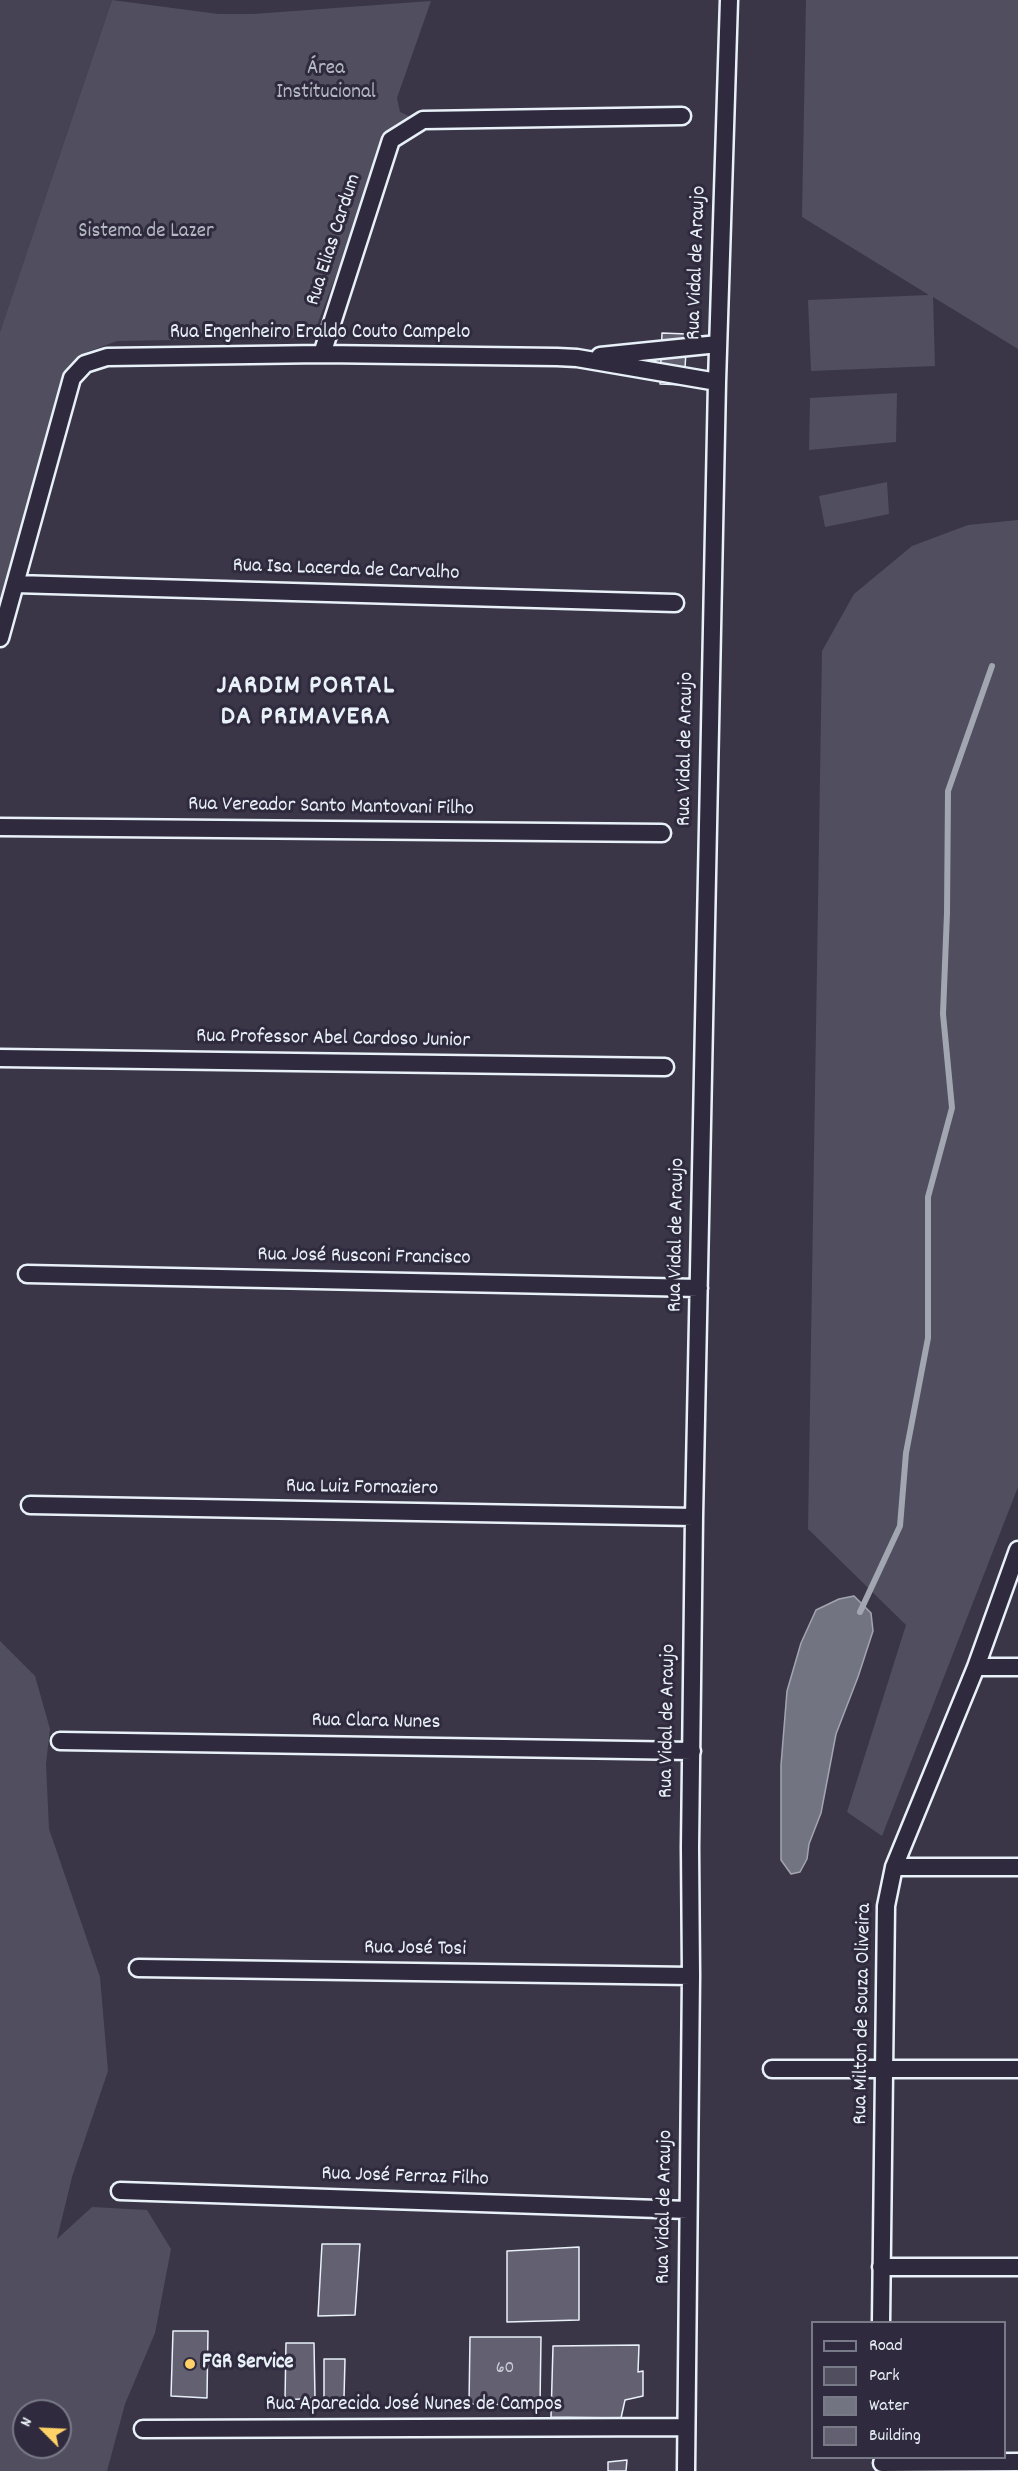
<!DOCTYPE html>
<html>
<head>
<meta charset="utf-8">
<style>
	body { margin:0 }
	#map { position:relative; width:1018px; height:2471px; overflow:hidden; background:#3a3648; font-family:Dekko,sans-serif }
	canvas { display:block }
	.legend { position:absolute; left:811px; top:2321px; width:195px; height:138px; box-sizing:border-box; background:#2f2a3d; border:2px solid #797a88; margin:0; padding:8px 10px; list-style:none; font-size:18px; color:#e8f1f8 }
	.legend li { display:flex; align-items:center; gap:12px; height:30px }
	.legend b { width:30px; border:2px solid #797a88 }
	.north { position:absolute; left:12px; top:2399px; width:60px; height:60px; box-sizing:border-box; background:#2f2a3d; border:2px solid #797a88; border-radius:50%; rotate:294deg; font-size:16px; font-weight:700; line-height:24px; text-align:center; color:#e8f1f8 }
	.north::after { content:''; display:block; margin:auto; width:21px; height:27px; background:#ffd166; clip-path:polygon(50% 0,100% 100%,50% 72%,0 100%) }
</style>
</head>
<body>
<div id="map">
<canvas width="1018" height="2471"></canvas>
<ul class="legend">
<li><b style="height:8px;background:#2f2a3d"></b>Road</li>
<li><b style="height:16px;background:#504e5f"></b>Park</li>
<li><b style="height:16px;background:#737482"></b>Water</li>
<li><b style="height:16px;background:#636171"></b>Building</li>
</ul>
<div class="north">N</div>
</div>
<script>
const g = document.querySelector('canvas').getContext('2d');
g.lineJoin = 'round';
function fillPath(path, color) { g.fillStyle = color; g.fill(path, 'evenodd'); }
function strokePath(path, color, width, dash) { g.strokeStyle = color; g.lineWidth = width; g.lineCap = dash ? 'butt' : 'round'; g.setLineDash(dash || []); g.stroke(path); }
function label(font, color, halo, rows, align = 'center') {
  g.font = font + ' Dekko,sans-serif'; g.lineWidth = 6; g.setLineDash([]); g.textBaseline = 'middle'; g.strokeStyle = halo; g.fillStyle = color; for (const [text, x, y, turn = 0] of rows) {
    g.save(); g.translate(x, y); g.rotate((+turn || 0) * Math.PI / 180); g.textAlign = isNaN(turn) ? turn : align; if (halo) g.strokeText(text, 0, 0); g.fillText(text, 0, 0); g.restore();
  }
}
fillPath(new Path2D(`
	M 0,0 L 112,0 L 0,332 Z`), '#464354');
fillPath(new Path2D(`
	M 112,0 L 218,14 L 253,14 L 431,1 L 397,98 L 400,112 L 413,118 L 391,131 L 317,325 L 310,335 L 290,338 L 117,341 L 87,352 L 73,363 L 63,379 L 56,404 L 0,602 L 0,332 Z
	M 806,0 L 1018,0 L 1018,349 L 933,297 L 935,366 L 811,371 L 808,300 L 929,295 L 802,217 Z
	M 897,393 L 896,442 L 809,450 L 810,398 Z
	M 887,482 L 889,514 L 825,527 L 819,496 Z
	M 1018,520 L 1018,1487 L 882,1836 L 847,1812 L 906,1625 L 808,1529 L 822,651 L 854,594 L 912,546 L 968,525 Z
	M 0,1641 L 35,1676 L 50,1729 L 46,1764 L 49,1829 L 100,1977 L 108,2071 L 72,2177 L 57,2239 L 92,2207 L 147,2210 L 171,2249 L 155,2333 L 125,2404 L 107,2471 L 0,2471 ZM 24,2411 L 60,2411 L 60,2447 L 24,2447 Z`), '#504e5f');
const water = new Path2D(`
	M 854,1596 L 871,1613 L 873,1631 L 858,1677 L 836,1734 L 821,1813 L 809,1844 L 807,1859 L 800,1872 L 791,1874 L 781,1860 L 781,1765 L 787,1691 L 801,1643 L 816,1610 L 839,1599 Z`);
fillPath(water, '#737482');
strokePath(water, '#a2a6b1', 1.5);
strokePath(new Path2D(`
	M 860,1612 L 900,1526 L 906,1453 L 928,1338 L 928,1197 L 952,1108 L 943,1014 L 947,913 L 948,791 L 992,666`), '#a2a6b1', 6);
const building = new Path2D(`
	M 662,333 L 687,334 L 684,385 L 660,384 Z
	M 322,2244 L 360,2244 L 355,2315 L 318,2316 Z
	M 579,2247 L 579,2320 L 507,2322 L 507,2251 Z
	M 173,2331 L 208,2331 L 207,2398 L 171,2396 Z
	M 470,2337 L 541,2337 L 540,2405 L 469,2404 Z
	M 286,2343 L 314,2343 L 315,2398 L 285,2400 Z
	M 639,2345 L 638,2372 L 643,2371 L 643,2396 L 625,2400 L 621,2418 L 551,2417 L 553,2346 Z
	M 324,2359 L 345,2359 L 344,2398 L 324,2400 Z
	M 627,2460 L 626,2471 L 608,2471 L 608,2462 Z`);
fillPath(building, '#636171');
strokePath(building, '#e8f1f8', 1.5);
const street = new Path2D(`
	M 322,354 L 391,140 L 423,120 L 682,116
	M 600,356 L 718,344
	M 15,584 L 675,603
	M 0,638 L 72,378 L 85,364 L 107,357 L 322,354 L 557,357 L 577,358 L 717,382
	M 0,827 L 662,833
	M 0,1058 L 665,1067
	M 27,1274 L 699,1288
	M 30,1505 L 694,1517
	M 976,1667 L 1018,1667
	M 60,1741 L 692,1751
	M 894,1867 L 1018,1867
	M 138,1968 L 691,1976
	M 772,2069 L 1018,2069
	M 120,2191 L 688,2210
	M 881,2267 L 1018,2267
	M 881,2322 L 886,1906 L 894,1867 L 976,1667 L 1018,1550
	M 143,2429 L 686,2427
	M 882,2463 L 1018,2462
	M 686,2471 L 691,1976 L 690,1847 L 694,1517 L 717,382 L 729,0`);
strokePath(street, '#e8f1f8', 21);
strokePath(street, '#2f2a3d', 16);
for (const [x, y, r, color] of [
	[190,2364,6,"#ffd166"]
]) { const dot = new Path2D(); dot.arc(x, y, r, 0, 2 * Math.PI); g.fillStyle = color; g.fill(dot); strokePath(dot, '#2f2a3d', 2); }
label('18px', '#c7cdd6', null, [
	["60",505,2370]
]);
label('21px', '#b3b8c2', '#2f2a3d', [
	["Área",326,70],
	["Institucional",326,94],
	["Sistema de Lazer",146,233]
]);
label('21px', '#e8f1f8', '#2f2a3d', [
	["Rua Elias Cardum",335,240,-72],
	["Rua Vidal de Araujo",698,263,-88],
	["Rua Engenheiro Eraldo Couto Campelo",320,334],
	["Rua Isa Lacerda de Carvalho",346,571,2],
	["Rua Vidal de Araujo",687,749,-89],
	["Rua Vereador Santo Mantovani Filho",331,808,1],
	["Rua Professor Abel Cardoso Junior",333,1040,1],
	["Rua Vidal de Araujo",678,1235,-89],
	["Rua José Rusconi Francisco",364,1258,1],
	["Rua Luiz Fornaziero",362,1489,1],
	["Rua Vidal de Araujo",669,1721,-89],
	["Rua Clara Nunes",376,1723,1],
	["Rua José Tosi",415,1950,1],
	["Rua Milton de Souza Oliveira",864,2014,-89],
	["Rua José Ferraz Filho",405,2178,2],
	["Rua Vidal de Araujo",666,2207,-89],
	["Rua Aparecida José Nunes de Campos",414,2406]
]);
label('bold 21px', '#e8f1f8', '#2f2a3d', [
	["FGR Service",202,2364]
], 'left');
g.letterSpacing = '1.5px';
label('bold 27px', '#e8f1f8', '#2f2a3d', [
	["JARDIM PORTAL",306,688],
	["DA PRIMAVERA",306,719]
]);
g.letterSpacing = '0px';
</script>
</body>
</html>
